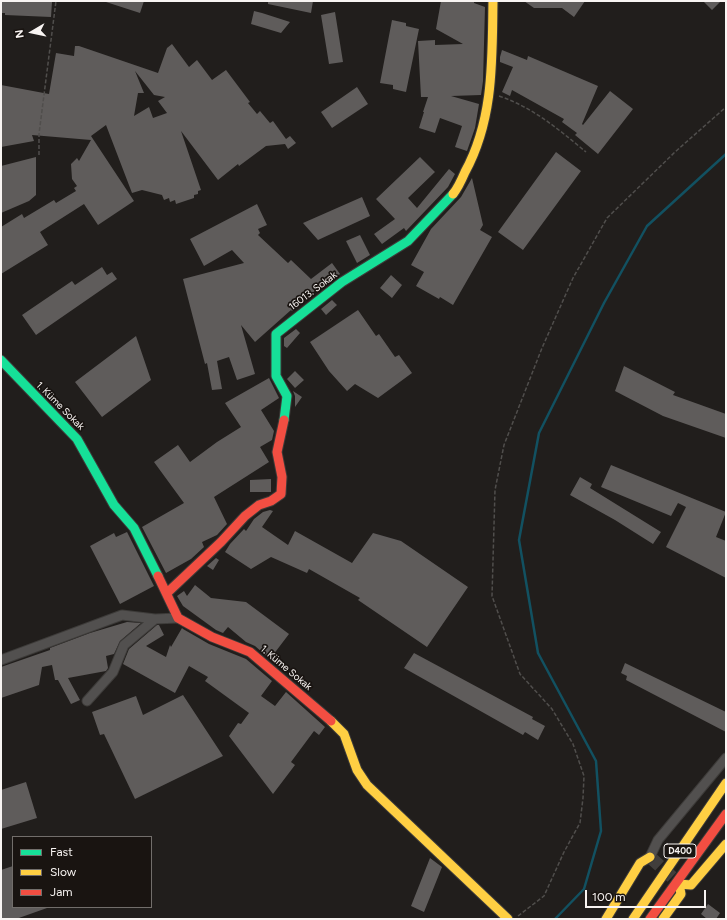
<!DOCTYPE html>
<html>
<head>
<meta charset="utf-8">
<style>
	body { margin:0 }
	#map { position:relative; width:727px; height:920px; overflow:hidden; background:#211e1c; font-family:Figtree,sans-serif }
	canvas { display:block }
	.frame { position:absolute; inset:0; border:2px solid #f8f4f2; pointer-events:none }
	.legend { position:absolute; left:12px; top:836px; width:140px; height:72px; box-sizing:border-box; background:#191411; border:1px solid #726e6b; margin:0; padding:5px 7px; list-style:none; font-size:12px; color:#f8f4f2 }
	.legend li { display:flex; align-items:center; gap:8px; height:20px }
	.legend b { width:20px; border:1px solid #726e6b }
	.north { position:absolute; left:12px; top:12px; width:40px; height:40px; -webkit-text-stroke:3px #191411; paint-order:stroke; rotate:261deg; font-size:11px; font-weight:700; line-height:16px; text-align:center; color:#f8f4f2 }
	.north::after { content:''; display:block; margin:auto; width:14px; height:18px; background:#f8f4f2; clip-path:polygon(50% 0,100% 100%,50% 72%,0 100%) }
	.scale { position:absolute; left:585px; top:890px; width:121px; height:18px; box-sizing:border-box; border:2px solid #f8f4f2; border-top:0; padding-left:5px; font-size:12px; line-height:14px; white-space:nowrap; color:#f8f4f2; -webkit-text-stroke:3px #191411; paint-order:stroke }
</style>
</head>
<body>
<div id="map">
<canvas width="727" height="920"></canvas>
<div class="frame"></div>
<ul class="legend">
<li><b style="height:5px;background:#16e098"></b>Fast</li>
<li><b style="height:5px;background:#ffcf43"></b>Slow</li>
<li><b style="height:5px;background:#f24e42"></b>Jam</li>
</ul>
<div class="north">N</div>
<div class="scale">100 m</div>
</div>
<script>
const g = document.querySelector('canvas').getContext('2d');
g.lineJoin = 'round';
function strokePath(path, color, width, dash) { g.strokeStyle = color; g.lineWidth = width; g.lineCap = dash ? 'butt' : 'round'; g.setLineDash(dash || []); g.stroke(path); }
function fillPath(path, color) { g.fillStyle = color; g.fill(path, 'evenodd'); }
function label(font, color, halo, rows, align = 'center') {
  g.font = font + ' Figtree,sans-serif'; g.lineWidth = 3.5; g.setLineDash([]); g.textBaseline = 'middle'; g.strokeStyle = halo; g.fillStyle = color; for (const [text, x, y, turn = 0] of rows) {
    g.save(); g.translate(x, y); g.rotate((+turn || 0) * Math.PI / 180); g.textAlign = isNaN(turn) ? turn : align; if (halo) g.strokeText(text, 0, 0); g.fillText(text, 0, 0); g.restore();
  }
}
strokePath(new Path2D(`
	M 555,919 L 584,889 L 601,831 L 596,761 L 538,653 L 519,540 L 539,433 L 604,303 L 647,226 L 726,154`), '#125161', 2.5);
fillPath(new Path2D(`
	M 1,1 L 52,2 L 51,17 L 5,15 L 5,13 L 1,13 Z
	M 107,1 L 144,1 L 140,13 L 106,2 Z
	M 268,1 L 313,1 L 311,13 L 268,4 Z
	M 441,1 L 474,1 L 474,3 L 485,7 L 483,81 L 481,95 L 451,96 L 479,104 L 475,128 L 467,151 L 455,147 L 462,126 L 440,118 L 435,133 L 419,128 L 424,112 L 423,112 L 428,97 L 421,97 L 418,41 L 435,40 L 435,45 L 463,44 L 436,29 Z
	M 524,1 L 585,1 L 574,17 L 562,8 L 534,8 Z
	M 703,1 L 721,1 L 712,10 Z
	M 254,11 L 262,13 L 290,22 L 281,33 L 251,24 Z
	M 335,12 L 343,62 L 329,64 L 321,15 Z
	M 392,20 L 406,23 L 406,26 L 419,29 L 406,92 L 393,89 L 393,85 L 380,83 Z
	M 172,44 L 189,67 L 197,60 L 212,80 L 226,70 L 250,102 L 248,103 L 257,114 L 260,111 L 270,123 L 273,121 L 286,139 L 290,136 L 296,143 L 288,149 L 285,144 L 266,146 L 239,166 L 238,164 L 218,180 L 181,131 L 201,190 L 198,191 L 198,194 L 194,195 L 194,198 L 176,204 L 175,200 L 170,202 L 169,198 L 164,200 L 162,195 L 142,190 L 132,193 L 106,125 L 91,136 L 134,201 L 98,225 L 84,204 L 40,232 L 48,245 L 1,274 L 1,227 L 22,214 L 24,218 L 54,200 L 56,203 L 76,191 L 74,188 L 77,186 L 72,179 L 71,164 L 77,158 L 79,161 L 91,140 L 32,135 L 34,141 L 1,147 L 1,85 L 49,94 L 56,53 L 74,56 L 75,46 L 79,46 L 158,73 L 167,48 ZM 135,71 L 154,95 L 165,97 L 158,101 L 167,113 L 153,118 L 149,107 L 134,116 L 138,93 L 144,93 Z
	M 502,50 L 527,60 L 528,56 L 598,86 L 582,124 L 583,125 L 610,91 L 633,109 L 598,154 L 575,135 L 577,133 L 562,122 L 564,119 L 512,90 L 510,96 L 502,92 L 513,67 L 500,62 L 500,57 Z
	M 357,87 L 368,104 L 332,128 L 321,112 Z
	M 556,152 L 581,171 L 523,250 L 498,232 Z
	M 36,157 L 36,195 L 29,201 L 1,213 L 1,166 Z
	M 420,157 L 435,172 L 408,198 L 417,208 L 449,169 L 455,174 L 448,187 L 406,231 L 404,228 L 382,244 L 374,234 L 395,219 L 376,199 Z
	M 472,178 L 483,225 L 480,230 L 492,237 L 453,305 L 440,297 L 439,299 L 416,286 L 424,272 L 411,265 L 431,229 L 461,197 Z
	M 362,197 L 370,216 L 318,240 L 303,223 Z
	M 257,204 L 267,225 L 258,229 L 260,233 L 258,235 L 288,263 L 291,260 L 311,279 L 332,263 L 340,274 L 321,289 L 319,287 L 307,299 L 292,311 L 291,310 L 255,342 L 241,325 L 255,374 L 237,380 L 229,357 L 217,361 L 222,389 L 212,390 L 207,363 L 205,364 L 183,279 L 244,263 L 232,250 L 204,266 L 190,239 Z
	M 360,235 L 370,255 L 357,263 L 346,241 Z
	M 102,267 L 107,275 L 112,272 L 117,279 L 36,335 L 22,315 L 72,281 L 75,285 Z
	M 391,275 L 402,285 L 392,298 L 380,288 Z
	M 332,300 L 337,305 L 326,315 L 321,309 Z
	M 358,310 L 376,336 L 379,334 L 395,357 L 399,355 L 412,373 L 378,398 L 355,384 L 347,391 L 329,371 L 310,342 Z
	M 296,329 L 300,333 L 287,348 L 284,346 L 284,338 Z
	M 136,336 L 151,380 L 102,417 L 75,382 Z
	M 624,366 L 675,392 L 673,395 L 726,414 L 726,438 L 663,416 L 615,391 Z
	M 295,371 L 304,380 L 295,388 L 287,379 Z
	M 269,378 L 279,398 L 261,410 L 274,431 L 272,440 L 260,447 L 269,462 L 214,497 L 227,524 L 217,535 L 202,542 L 204,547 L 191,559 L 166,573 L 142,527 L 184,503 L 154,462 L 178,445 L 190,462 L 217,442 L 241,427 L 225,403 Z
	M 293,391 L 302,397 L 295,407 L 295,396 Z
	M 611,465 L 726,512 L 716,537 L 726,541 L 726,578 L 666,547 L 686,507 L 678,503 L 671,516 L 601,487 Z
	M 580,477 L 592,484 L 590,488 L 661,532 L 653,544 L 615,520 L 570,495 Z
	M 271,479 L 271,492 L 250,492 L 250,480 Z
	M 270,510 L 273,511 L 262,527 L 288,545 L 295,531 L 352,563 L 373,533 L 401,541 L 468,587 L 427,647 L 358,600 L 360,598 L 309,569 L 307,573 L 271,557 L 251,569 L 225,552 L 230,544 L 244,529 L 246,531 L 254,519 L 263,512 Z
	M 127,532 L 154,586 L 120,604 L 90,546 L 114,533 L 116,537 Z
	M 216,558 L 219,560 L 213,570 L 207,566 Z
	M 195,585 L 211,598 L 246,602 L 289,634 L 270,659 L 255,646 L 246,642 L 228,627 L 223,633 L 216,630 L 183,606 L 177,596 L 184,591 L 187,596 Z
	M 127,622 L 141,623 L 120,641 L 114,654 L 106,656 L 108,668 L 106,671 L 68,678 L 80,700 L 71,704 L 58,680 L 55,680 L 52,665 L 42,667 L 39,685 L 1,698 L 1,667 L 50,650 L 50,648 L 90,633 Z
	M 157,625 L 159,625 L 164,635 L 146,646 L 166,657 L 170,645 L 171,647 L 182,628 L 183,629 L 209,644 L 246,659 L 272,681 L 261,696 L 275,706 L 286,692 L 325,727 L 319,735 L 314,731 L 291,762 L 295,765 L 273,794 L 229,736 L 238,723 L 241,724 L 249,713 L 205,681 L 208,677 L 189,666 L 175,693 L 123,664 L 129,649 Z
	M 414,653 L 533,717 L 532,719 L 545,726 L 538,740 L 525,732 L 523,735 L 404,668 Z
	M 625,663 L 726,712 L 726,732 L 626,680 L 627,676 L 621,673 Z
	M 183,695 L 223,756 L 135,799 L 104,734 L 100,735 L 92,712 L 136,696 L 143,715 Z
	M 26,782 L 37,818 L 1,829 L 1,790 Z
	M 430,858 L 442,867 L 424,912 L 411,906 Z
	M 13,866 L 13,907 L 47,908 L 16,919 L 1,919 L 1,870 Z
	M 708,904 L 720,913 L 716,919 L 707,919 L 701,914 Z`), '#5f5c5b');
strokePath(new Path2D(`
	M 650,857 L 672,877`), '#413e3c', 13, [13, 6]);
const street = new Path2D(`
	M 1,660 L 122,615 L 155,619
	M 87,701 L 113,672 L 124,645 L 155,619 L 178,618
	M 650,857 L 658,840 L 726,758`);
const fast = new Path2D(`
	M 1,360 L 77,439 L 114,505 L 134,528 L 158,576
	M 284,420 L 287,396 L 276,376 L 276,334 L 342,282 L 408,241 L 453,194`);
const slow = new Path2D(`
	M 453,194 C 458,188 462,179 465,172 C 494,119 492,60 493,1
	M 331,721 L 344,734 L 357,770 L 367,785 L 508,919
	M 606,919 L 640,863 L 650,857
	M 633,919 L 726,783
	M 663,919 L 681,894 L 679,884 L 691,885 L 726,844`);
const jam = new Path2D(`
	M 158,576 L 178,618 L 212,637 L 250,652 L 331,721
	M 167,593 L 221,542 L 245,516 L 259,505 L 271,501 L 281,494 L 282,477 L 277,452 L 284,420
	M 650,919 L 726,814`);
strokePath(street, '#3d3b39', 11);
strokePath(fast, '#3d3b39', 11);
strokePath(slow, '#3d3b39', 11);
strokePath(jam, '#3d3b39', 11);
strokePath(new Path2D(`
	M 499,96 C 534,108 558,129 586,152
	M 39,155 L 39,134 L 56,1
	M 518,916 L 544,896 L 564,852 L 580,823 L 583,798 L 584,776 L 573,744 L 552,709 L 520,674 L 492,596 L 495,490 L 504,445 L 542,348 L 573,278 L 607,218 L 675,152 L 726,107`), '#504e4c', 1.5, [4, 2]);
strokePath(street, '#52504f', 9);
strokePath(fast, '#16e098', 9);
strokePath(slow, '#ffcf43', 9);
strokePath(jam, '#f24e42', 9);
for (const [x, y, w] of [
	[680,851,32]
]) { const box = new Path2D(); box.roundRect(x - w / 2, y - 7, w, 14, 3); g.fillStyle = '#191411'; g.fill(box); strokePath(box, '#f8f4f2', 1); }
label('bold 9px', '#f8f4f2', null, [
	["D400",680,851]
]);
label('10px', '#f8f4f2', '#191411', [
	["16013. Sokak",313,291,-37],
	["1. Küme Sokak",60,406,45],
	["1. Küme Sokak",286,668,40]
]);
</script>
</body>
</html>
